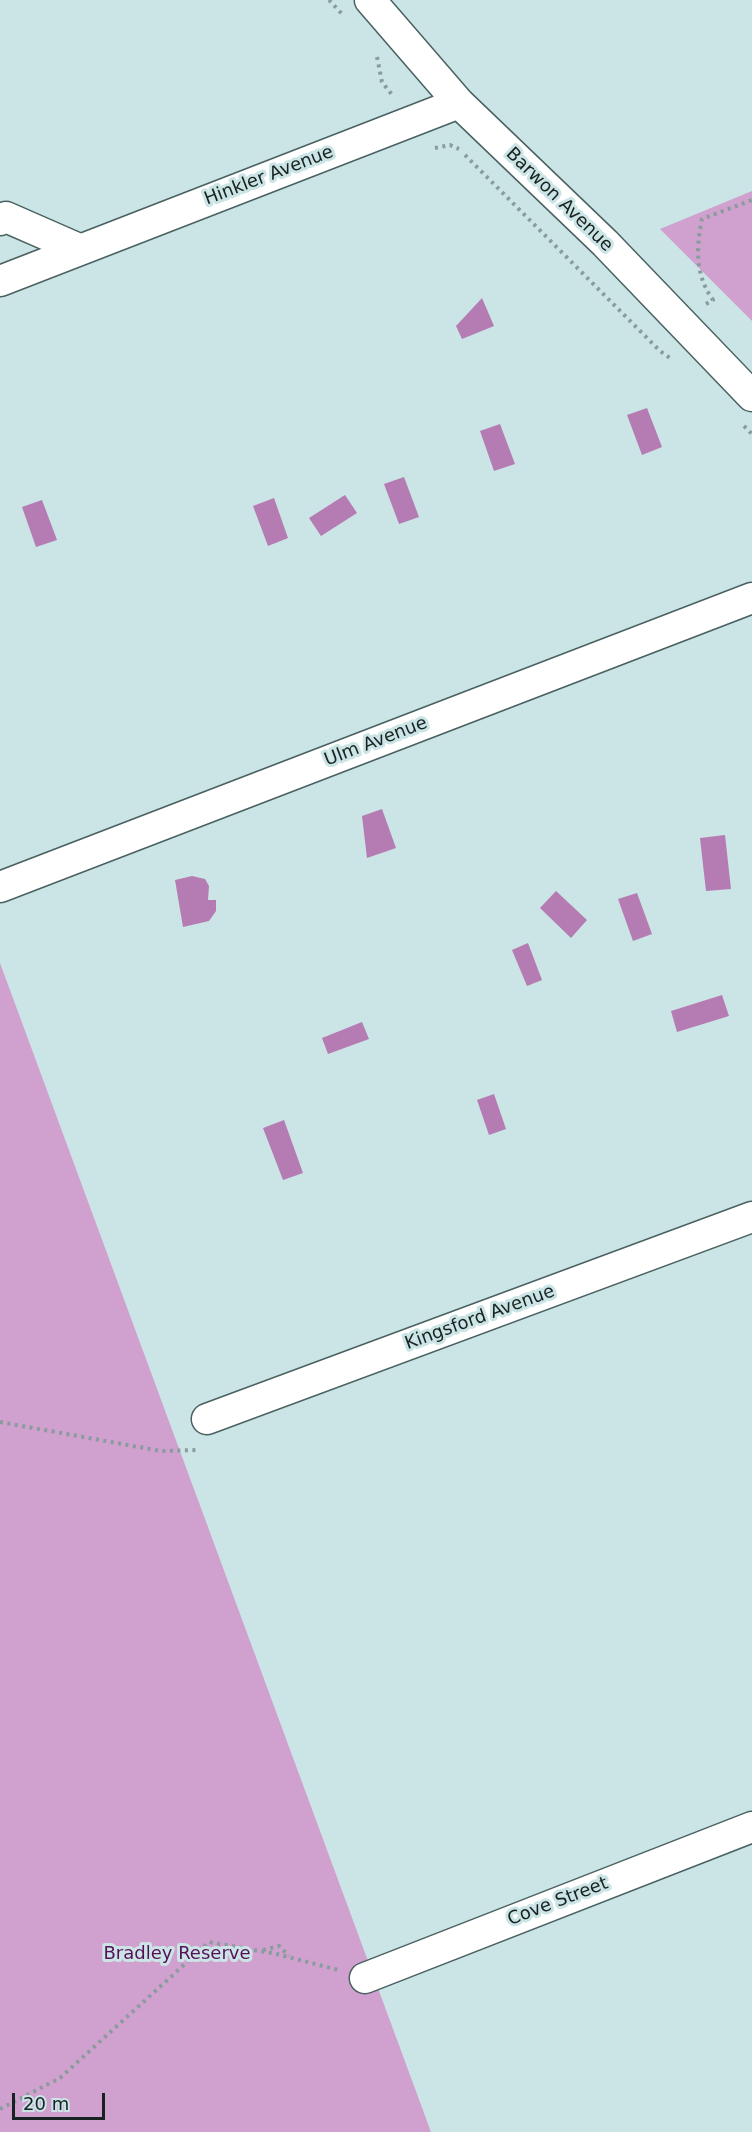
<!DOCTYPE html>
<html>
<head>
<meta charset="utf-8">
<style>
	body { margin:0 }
	#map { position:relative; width:752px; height:2132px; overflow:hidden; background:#cbe4e5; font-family:"DejaVu Sans",sans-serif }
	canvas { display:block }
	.scale { position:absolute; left:12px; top:2093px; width:93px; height:27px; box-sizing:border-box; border:3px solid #192222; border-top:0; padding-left:8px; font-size:18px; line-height:21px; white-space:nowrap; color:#192222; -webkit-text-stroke:4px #cbe4e5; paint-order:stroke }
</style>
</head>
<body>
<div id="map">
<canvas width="752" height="2132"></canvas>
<div class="scale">20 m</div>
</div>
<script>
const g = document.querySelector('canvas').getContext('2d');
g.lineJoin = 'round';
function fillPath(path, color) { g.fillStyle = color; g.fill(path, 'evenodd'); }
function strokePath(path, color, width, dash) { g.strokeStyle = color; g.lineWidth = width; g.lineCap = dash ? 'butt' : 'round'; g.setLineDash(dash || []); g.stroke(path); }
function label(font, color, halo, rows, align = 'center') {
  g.font = font + ' "DejaVu Sans",sans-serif'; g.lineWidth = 6; g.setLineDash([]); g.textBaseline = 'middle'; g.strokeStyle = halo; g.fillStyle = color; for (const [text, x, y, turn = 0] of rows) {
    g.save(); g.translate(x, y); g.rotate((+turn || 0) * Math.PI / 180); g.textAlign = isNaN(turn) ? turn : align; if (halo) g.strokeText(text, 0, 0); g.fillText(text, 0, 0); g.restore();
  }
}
fillPath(new Path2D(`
	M 752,191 L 752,321 L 660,229 Z
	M 0,963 L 431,2132 L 0,2132 Z`), '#d0a0cf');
fillPath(new Path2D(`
	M 482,298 L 494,326 L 462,339 L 456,326 Z
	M 647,408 L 662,447 L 642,455 L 627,415 Z
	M 500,424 L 515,464 L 494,471 L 480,431 Z
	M 404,477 L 419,517 L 399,524 L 384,484 Z
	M 345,495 L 357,513 L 321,536 L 309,518 Z
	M 274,498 L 288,538 L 268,546 L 253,506 Z
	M 42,500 L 57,540 L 36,547 L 22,507 Z
	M 382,809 L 396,848 L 367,858 L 362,816 Z
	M 725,835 L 731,889 L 706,891 L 700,838 Z
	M 192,876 L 205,879 L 209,886 L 208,900 L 216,900 L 216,911 L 209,921 L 183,927 L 175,880 Z
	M 556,891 L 587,920 L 571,938 L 540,908 Z
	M 637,893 L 652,934 L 633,941 L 618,899 Z
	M 528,943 L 542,980 L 527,986 L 512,950 Z
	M 722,995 L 729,1016 L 677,1032 L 671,1011 Z
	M 362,1022 L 369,1039 L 328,1054 L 322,1038 Z
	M 494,1094 L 506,1129 L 489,1135 L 477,1100 Z
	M 284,1120 L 303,1173 L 283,1180 L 263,1128 Z`), '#b47cb2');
const minor = new Path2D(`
	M 370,0 L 459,103 L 605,243 L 752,396
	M 0,220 L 6,217 L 79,249
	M 0,281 L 459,103
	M 0,887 L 752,598
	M 207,1419 L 752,1217
	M 365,1978 L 752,1827`);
strokePath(minor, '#4a6161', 33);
strokePath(new Path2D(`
	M 329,0 L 342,14
	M 377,57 L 382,82 L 393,96
	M 435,148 L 450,145 L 459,149
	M 465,155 L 660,351 L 670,358
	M 706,304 L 713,300 C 695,275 696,248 702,219 L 752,200
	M 744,426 L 752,434
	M 0,1422 L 161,1451 L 198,1450
	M 263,1950 L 279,1946 L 289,1956
	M 0,2109 L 60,2078 L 209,1942 L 277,1954 L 338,1970`), '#899c9d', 4, [3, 4.5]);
strokePath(minor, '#fff', 30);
label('18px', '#192222', '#cbe4e5', [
	["Hinkler Avenue",269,176,-21],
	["Barwon Avenue",559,200,44],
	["Ulm Avenue",376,742,-21],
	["Kingsford Avenue",480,1318,-20],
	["Cove Street",558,1902,-21]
]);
label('18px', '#561057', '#cbe4e5', [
	["Bradley Reserve",177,1954]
]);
</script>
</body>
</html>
